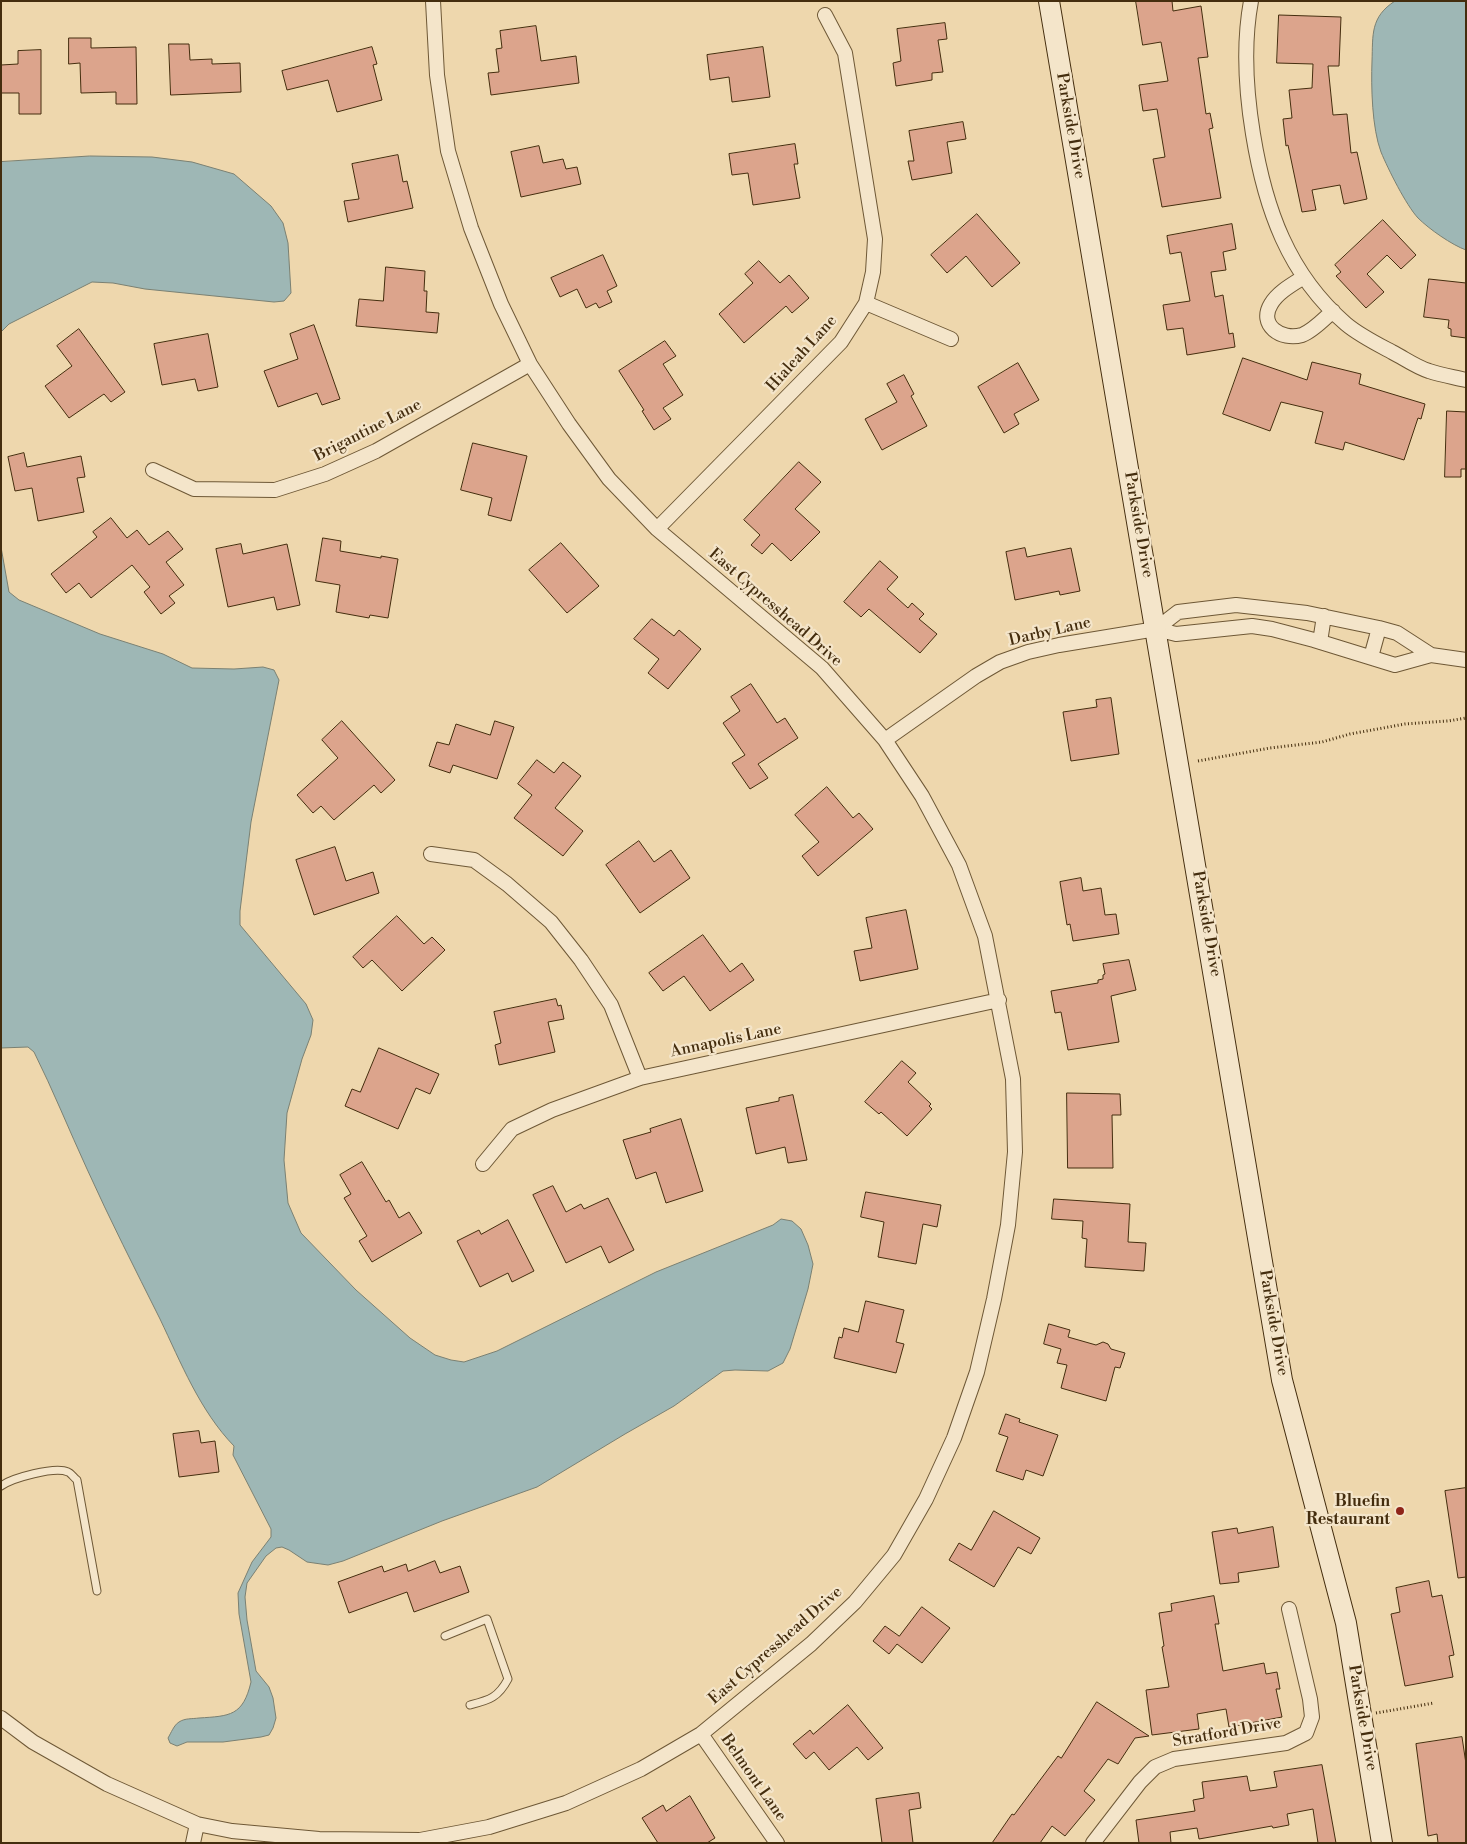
<!DOCTYPE html>
<html>
<head>
<meta charset="utf-8">
<style>
	body { margin:0 }
	#map { position:relative; width:1467px; height:1844px; overflow:hidden; background:#eed7ad; font-family:"Libre Bodoni",serif }
	canvas { display:block }
	.frame { position:absolute; inset:0; border:2px solid #442d0e; pointer-events:none }
</style>
</head>
<body>
<div id="map">
<canvas width="1467" height="1844"></canvas>
<div class="frame"></div>
</div>
<script>
const g = document.querySelector('canvas').getContext('2d');
g.lineJoin = 'round';
function fillPath(path, color) { g.fillStyle = color; g.fill(path, 'evenodd'); }
function strokePath(path, color, width, dash) { g.strokeStyle = color; g.lineWidth = width; g.lineCap = dash ? 'butt' : 'round'; g.setLineDash(dash || []); g.stroke(path); }
function label(font, color, halo, rows, align = 'center') {
  g.font = font + ' "Libre Bodoni",serif'; g.lineWidth = 4.5; g.setLineDash([]); g.textBaseline = 'middle'; g.strokeStyle = halo; g.fillStyle = color; for (const [text, x, y, turn = 0] of rows) {
    g.save(); g.translate(x, y); g.rotate((+turn || 0) * Math.PI / 180); g.textAlign = isNaN(turn) ? turn : align; if (halo) g.strokeText(text, 0, 0); g.fillText(text, 0, 0); g.restore();
  }
}
const water = new Path2D(`
	M 1395,1 L 1466,1 L 1466,250 C 1452,245 1429,229 1418,218 C 1406,205 1388,169 1381,152 C 1372,128 1371,87 1372,61 C 1373,35 1370,17 1395,1 Z
	M 90,156 L 152,157 L 192,162 L 234,174 L 271,206 L 283,223 L 288,243 L 291,293 L 284,301 L 274,302 L 145,289 L 113,283 L 92,282 L 9,324 L 1,332 L 1,162 Z
	M 1,547 L 9,592 L 19,600 L 100,634 L 163,654 L 192,668 L 234,669 L 263,667 L 274,670 L 279,680 L 251,822 L 240,911 L 240,925 L 306,1004 L 313,1020 L 311,1035 L 302,1059 L 287,1113 L 284,1160 L 288,1203 L 301,1233 L 356,1290 L 410,1338 L 435,1355 L 451,1360 L 464,1362 L 497,1351 L 656,1272 L 773,1225 L 781,1219 L 792,1221 L 801,1229 L 808,1245 L 813,1264 L 808,1289 L 790,1349 L 783,1363 L 768,1371 L 735,1370 L 723,1371 L 674,1406 L 625,1434 L 537,1487 L 442,1521 L 343,1561 L 328,1565 L 307,1562 L 289,1550 L 282,1547 L 276,1548 L 266,1556 L 247,1583 L 245,1597 L 247,1620 L 256,1671 L 269,1687 L 273,1698 L 276,1718 L 273,1728 L 269,1735 L 261,1737 L 223,1742 L 187,1742 L 177,1746 L 170,1743 L 168,1738 C 171,1733 174,1725 179,1722 C 185,1718 192,1719 199,1718 C 230,1716 243,1716 251,1682 L 239,1614 L 238,1593 L 252,1562 L 271,1537 L 271,1529 L 233,1455 L 234,1446 C 200,1411 181,1363 160,1319 C 135,1269 110,1220 87,1169 C 69,1130 53,1090 34,1052 L 28,1047 L 1,1048 Z`);
fillPath(water, '#9eb7b5');
strokePath(water, '#7a8072', 1);
const building = new Path2D(`
	M 1136,1 L 1172,1 L 1173,11 L 1201,6 L 1208,57 L 1198,58 L 1206,114 L 1210,113 L 1213,128 L 1209,129 L 1221,198 L 1162,207 L 1153,159 L 1165,157 L 1157,109 L 1143,111 L 1139,85 L 1168,81 L 1161,42 L 1143,45 Z
	M 1279,15 L 1341,17 L 1339,66 L 1328,66 L 1333,115 L 1347,114 L 1351,153 L 1357,152 L 1367,199 L 1344,204 L 1340,185 L 1312,190 L 1316,210 L 1302,212 L 1288,145 L 1286,146 L 1283,119 L 1292,118 L 1289,90 L 1312,88 L 1313,64 L 1277,63 Z
	M 945,23 L 947,39 L 938,40 L 943,72 L 932,73 L 932,80 L 896,86 L 893,63 L 901,61 L 897,29 Z
	M 536,26 L 541,61 L 576,56 L 579,83 L 491,95 L 488,73 L 499,72 L 496,49 L 502,48 L 500,31 Z
	M 69,38 L 91,38 L 91,48 L 136,47 L 137,104 L 116,104 L 116,92 L 81,93 L 80,63 L 69,64 Z
	M 169,44 L 189,44 L 190,60 L 212,59 L 212,64 L 240,63 L 241,92 L 171,95 Z
	M 372,47 L 377,64 L 373,65 L 382,100 L 337,112 L 328,80 L 287,90 L 282,71 Z
	M 763,47 L 770,97 L 732,102 L 729,77 L 710,80 L 707,55 Z
	M 41,50 L 41,114 L 19,114 L 19,93 L 1,93 L 1,65 L 18,64 L 18,51 Z
	M 963,122 L 966,139 L 947,142 L 952,173 L 912,180 L 908,161 L 914,161 L 909,131 Z
	M 795,144 L 798,164 L 794,164 L 800,198 L 753,205 L 748,173 L 732,175 L 729,154 Z
	M 539,146 L 543,163 L 563,159 L 566,169 L 577,167 L 581,184 L 521,197 L 511,152 Z
	M 398,155 L 403,182 L 407,181 L 413,208 L 348,222 L 344,201 L 359,199 L 352,164 Z
	M 977,214 L 1020,263 L 992,287 L 966,256 L 947,273 L 931,255 Z
	M 1383,220 L 1416,255 L 1401,269 L 1387,255 L 1367,274 L 1384,292 L 1366,308 L 1336,276 L 1341,272 L 1335,265 Z
	M 1232,224 L 1236,249 L 1223,252 L 1226,270 L 1211,272 L 1215,297 L 1223,295 L 1229,334 L 1233,333 L 1235,347 L 1187,355 L 1183,328 L 1167,330 L 1163,305 L 1190,301 L 1181,252 L 1170,254 L 1167,236 Z
	M 603,255 L 617,286 L 607,291 L 612,302 L 599,308 L 596,303 L 586,308 L 577,289 L 560,297 L 551,278 Z
	M 759,261 L 780,283 L 789,275 L 809,298 L 792,313 L 786,306 L 744,343 L 719,314 L 753,283 L 745,274 Z
	M 386,267 L 425,271 L 424,291 L 427,291 L 426,312 L 439,313 L 437,333 L 356,326 L 359,299 L 383,301 Z
	M 1429,279 L 1466,283 L 1466,338 L 1451,336 L 1451,329 L 1448,328 L 1449,320 L 1424,317 Z
	M 314,325 L 340,399 L 322,405 L 317,393 L 278,407 L 264,371 L 298,359 L 290,334 Z
	M 79,329 L 125,392 L 111,402 L 104,394 L 69,418 L 45,386 L 72,366 L 57,346 Z
	M 208,334 L 218,387 L 198,391 L 195,379 L 162,385 L 154,344 Z
	M 665,341 L 676,356 L 663,364 L 683,395 L 663,408 L 671,419 L 654,430 L 642,411 L 644,410 L 619,371 Z
	M 1243,358 L 1307,380 L 1312,362 L 1361,374 L 1359,384 L 1425,404 L 1421,419 L 1418,418 L 1404,460 L 1345,442 L 1343,450 L 1315,443 L 1323,412 L 1281,402 L 1270,431 L 1223,414 Z
	M 1018,363 L 1039,400 L 1014,414 L 1019,424 L 1004,433 L 978,387 Z
	M 904,375 L 914,394 L 911,396 L 927,426 L 882,450 L 865,419 L 897,402 L 887,384 Z
	M 1447,411 L 1466,412 L 1466,469 L 1461,469 L 1461,477 L 1445,477 Z
	M 473,443 L 527,456 L 511,521 L 488,515 L 492,498 L 461,490 Z
	M 24,453 L 27,467 L 81,456 L 85,477 L 77,478 L 84,512 L 38,521 L 32,488 L 15,491 L 8,457 Z
	M 799,462 L 821,482 L 795,509 L 820,532 L 791,561 L 772,543 L 762,554 L 751,545 L 760,535 L 744,520 Z
	M 111,518 L 127,538 L 137,530 L 149,545 L 168,531 L 183,549 L 166,562 L 184,585 L 169,596 L 175,603 L 161,614 L 144,592 L 150,587 L 132,565 L 91,598 L 79,583 L 66,593 L 51,574 L 97,537 L 93,532 Z
	M 323,538 L 341,541 L 340,551 L 381,558 L 381,556 L 398,559 L 388,618 L 370,615 L 369,618 L 336,612 L 340,585 L 316,581 Z
	M 561,543 L 599,586 L 567,613 L 529,570 Z
	M 241,544 L 243,554 L 287,544 L 300,605 L 277,610 L 274,597 L 228,607 L 216,549 Z
	M 1025,548 L 1027,557 L 1071,548 L 1080,591 L 1060,595 L 1059,591 L 1015,600 L 1006,552 Z
	M 880,561 L 898,577 L 887,589 L 908,608 L 912,603 L 924,614 L 919,619 L 937,634 L 920,653 L 869,609 L 861,617 L 844,602 Z
	M 652,619 L 674,636 L 679,630 L 701,649 L 668,689 L 648,673 L 659,659 L 634,639 Z
	M 751,684 L 777,723 L 785,718 L 798,738 L 758,764 L 768,778 L 750,789 L 732,763 L 745,755 L 723,723 L 740,711 L 731,697 Z
	M 1111,698 L 1119,754 L 1071,761 L 1063,712 L 1097,707 L 1096,700 Z
	M 342,721 L 395,780 L 381,793 L 374,785 L 334,820 L 321,806 L 313,813 L 297,795 L 338,758 L 322,740 Z
	M 495,721 L 514,727 L 497,779 L 453,765 L 450,773 L 429,766 L 437,742 L 449,745 L 456,724 L 490,735 Z
	M 537,760 L 554,773 L 563,762 L 581,776 L 555,808 L 583,831 L 563,856 L 514,818 L 532,795 L 518,784 Z
	M 827,787 L 853,818 L 859,813 L 873,829 L 818,876 L 802,856 L 819,842 L 795,815 Z
	M 639,841 L 654,862 L 671,850 L 690,878 L 640,913 L 606,865 Z
	M 335,847 L 346,881 L 373,872 L 379,893 L 314,915 L 296,860 Z
	M 1081,878 L 1083,891 L 1101,888 L 1105,915 L 1116,914 L 1119,934 L 1073,941 L 1070,924 L 1067,925 L 1060,882 Z
	M 906,910 L 918,969 L 860,981 L 854,951 L 872,948 L 866,918 Z
	M 397,916 L 424,944 L 432,937 L 445,950 L 402,991 L 372,960 L 363,968 L 353,957 Z
	M 703,935 L 730,972 L 742,963 L 754,980 L 710,1011 L 684,976 L 663,991 L 649,973 Z
	M 1129,960 L 1136,990 L 1111,996 L 1119,1042 L 1068,1050 L 1061,1012 L 1055,1013 L 1051,991 L 1098,983 L 1098,980 L 1103,979 L 1103,975 L 1105,974 L 1103,964 Z
	M 556,999 L 558,1006 L 561,1005 L 564,1019 L 548,1022 L 555,1052 L 499,1065 L 495,1045 L 501,1043 L 494,1012 Z
	M 379,1048 L 439,1074 L 430,1094 L 416,1088 L 398,1129 L 345,1106 L 352,1089 L 360,1092 Z
	M 902,1061 L 916,1073 L 908,1082 L 931,1104 L 929,1106 L 932,1109 L 907,1136 L 881,1112 L 879,1114 L 865,1102 Z
	M 1067,1093 L 1120,1094 L 1121,1115 L 1112,1115 L 1113,1168 L 1068,1168 Z
	M 793,1095 L 807,1160 L 788,1163 L 785,1147 L 756,1154 L 746,1108 L 779,1101 L 779,1098 Z
	M 681,1119 L 703,1191 L 666,1203 L 656,1172 L 636,1179 L 623,1140 L 651,1132 L 650,1129 Z
	M 362,1162 L 386,1202 L 389,1200 L 399,1218 L 409,1212 L 422,1233 L 372,1262 L 359,1241 L 367,1236 L 344,1198 L 351,1194 L 340,1175 Z
	M 553,1186 L 566,1212 L 581,1204 L 584,1209 L 608,1198 L 634,1250 L 609,1263 L 601,1246 L 566,1263 L 533,1195 Z
	M 866,1192 L 941,1205 L 937,1227 L 923,1224 L 916,1264 L 878,1257 L 884,1222 L 861,1217 Z
	M 1054,1199 L 1130,1204 L 1128,1242 L 1146,1243 L 1144,1271 L 1085,1267 L 1087,1239 L 1082,1238 L 1083,1221 L 1052,1219 Z
	M 508,1220 L 534,1271 L 512,1282 L 508,1273 L 480,1287 L 457,1241 L 479,1230 L 481,1234 Z
	M 866,1301 L 904,1310 L 896,1342 L 904,1344 L 896,1373 L 834,1358 L 839,1337 L 842,1338 L 844,1328 L 858,1332 Z
	M 1049,1324 L 1070,1330 L 1068,1337 L 1096,1345 L 1103,1342 L 1108,1344 L 1111,1349 L 1125,1353 L 1120,1368 L 1115,1367 L 1106,1401 L 1061,1388 L 1067,1365 L 1057,1363 L 1061,1349 L 1044,1344 Z
	M 1006,1414 L 1020,1419 L 1019,1422 L 1058,1435 L 1043,1476 L 1026,1470 L 1023,1480 L 996,1471 L 1008,1437 L 999,1434 Z
	M 199,1431 L 201,1443 L 215,1441 L 219,1472 L 179,1477 L 173,1434 Z
	M 1466,1488 L 1466,1577 L 1458,1578 L 1445,1491 Z
	M 994,1511 L 1040,1538 L 1031,1554 L 1018,1547 L 994,1587 L 949,1560 L 959,1543 L 971,1550 Z
	M 1273,1527 L 1279,1567 L 1238,1573 L 1239,1582 L 1220,1584 L 1212,1532 L 1237,1528 L 1238,1533 Z
	M 435,1561 L 440,1573 L 460,1566 L 469,1592 L 414,1612 L 407,1592 L 349,1613 L 338,1582 L 382,1566 L 384,1572 L 406,1564 L 408,1571 Z
	M 1429,1581 L 1432,1597 L 1442,1595 L 1454,1655 L 1449,1656 L 1453,1677 L 1405,1686 L 1391,1614 L 1400,1612 L 1396,1588 Z
	M 1214,1596 L 1219,1624 L 1215,1624 L 1223,1671 L 1264,1663 L 1266,1674 L 1277,1672 L 1280,1689 L 1276,1689 L 1282,1717 L 1229,1727 L 1226,1709 L 1197,1714 L 1199,1729 L 1152,1735 L 1146,1690 L 1169,1687 L 1162,1647 L 1164,1646 L 1159,1613 L 1172,1611 L 1171,1604 Z
	M 922,1607 L 950,1628 L 922,1663 L 897,1644 L 889,1654 L 873,1641 L 885,1626 L 899,1636 Z
	M 1097,1702 L 1149,1736 L 1135,1738 L 1118,1764 L 1108,1759 L 1084,1791 L 1095,1800 L 1065,1836 L 1052,1826 L 1040,1843 L 992,1843 L 1012,1814 L 1014,1815 L 1058,1756 L 1061,1758 Z
	M 848,1705 L 883,1748 L 868,1760 L 857,1747 L 829,1770 L 814,1752 L 806,1759 L 793,1744 L 810,1730 L 813,1734 Z
	M 1462,1737 L 1466,1764 L 1466,1843 L 1438,1843 L 1437,1834 L 1428,1836 L 1416,1744 Z
	M 1322,1765 L 1336,1843 L 1318,1843 L 1313,1809 L 1287,1814 L 1289,1825 L 1273,1828 L 1272,1826 L 1199,1839 L 1197,1828 L 1170,1832 L 1171,1843 L 1139,1843 L 1136,1820 L 1195,1811 L 1193,1800 L 1204,1798 L 1202,1782 L 1247,1776 L 1250,1791 L 1277,1787 L 1274,1772 Z
	M 919,1793 L 921,1808 L 909,1810 L 913,1843 L 882,1843 L 876,1799 Z
	M 690,1796 L 715,1838 L 707,1843 L 658,1843 L 642,1818 L 663,1805 L 666,1811 Z`);
fillPath(building, '#dca48c');
strokePath(building, '#442d0e', 1);
const lane = new Path2D(`
	M 1,1486 C 12,1478 55,1466 68,1472 C 71,1473 74,1478 77,1480 L 97,1591
	M 445,1636 L 487,1619 L 508,1679 C 498,1698 489,1700 470,1705`);
const street = new Path2D(`
	M 1251,1 C 1243,44 1246,91 1253,134 C 1265,208 1288,274 1346,324 C 1359,335 1377,344 1392,352 C 1404,358 1416,367 1429,371 C 1441,375 1454,377 1466,380
	M 1304,277 C 1293,284 1278,292 1271,304 C 1258,325 1281,341 1302,335 C 1313,331 1324,319 1333,311
	M 866,303 L 951,339
	M 153,470 L 194,489 L 275,490 L 325,474 L 376,451 L 530,364
	M 657,529 L 841,342 L 866,303 L 873,272 L 875,239 L 845,53 L 825,15
	M 1156,629 L 1178,612 L 1236,605 L 1307,613 L 1379,628 L 1397,633 L 1431,655 L 1466,660
	M 1320,642 L 1324,616
	M 1371,657 L 1379,628
	M 885,740 L 976,676 L 1000,662 L 1028,652 L 1059,645 L 1156,629 L 1176,634 L 1252,626 L 1272,629 L 1314,640 L 1395,665 L 1431,655
	M 431,854 L 474,860 L 507,884 L 551,922 L 581,960 L 611,1005 L 640,1078
	M 483,1164 L 512,1129 L 552,1110 L 640,1078 L 999,1000
	M 1,1718 L 33,1742 L 107,1784 L 197,1824 L 232,1831 L 319,1839 L 420,1840 L 489,1827 L 566,1803 L 641,1769 L 701,1734 L 811,1644 L 855,1602 L 894,1555 L 926,1499 L 954,1438 L 977,1372 L 994,1299 L 1008,1225 L 1015,1152 L 1013,1079 L 985,936 L 959,865 L 922,796 L 885,740 L 822,668 L 657,529 L 609,479 L 569,424 L 530,364 L 501,304 L 471,228 L 448,151 L 437,75 L 433,1
	M 701,1734 L 777,1843
	M 193,1843 L 197,1824
	M 1093,1843 L 1140,1782 L 1155,1767 L 1174,1759 L 1286,1743 L 1306,1733 L 1312,1717 L 1310,1699 L 1289,1609`);
const secondary = new Path2D(`
	M 1049,1 L 1282,1380 L 1346,1623 L 1382,1843`);
strokePath(lane, '#6e5836', 9);
strokePath(street, '#6e5836', 16);
strokePath(secondary, '#442d0e', 22);
strokePath(new Path2D(`
	M 1198,761 L 1270,748 L 1322,742 L 1350,734 L 1405,724 L 1448,721 L 1466,718
	M 1376,1713 L 1434,1703`), '#442d0e', 3, [1, 2.5]);
strokePath(lane, '#f4e5ca', 7);
strokePath(street, '#f4e5ca', 14);
strokePath(secondary, '#f4e5ca', 20);
for (const [x, y, r, color] of [
	[1400,1511,5,"#8f2418"]
]) { const dot = new Path2D(); dot.arc(x, y, r, 0, 2 * Math.PI); g.fillStyle = color; g.fill(dot); strokePath(dot, '#f4e5ca', 2); }
label('16px', '#442d0e', '#f4e5ca', [
	["Parkside Drive",1070,126,80],
	["Hialeah Lane",802,354,-48],
	["Brigantine Lane",368,431,-27],
	["Parkside Drive",1138,525,80],
	["East Cypresshead Drive",775,608,41],
	["Darby Lane",1050,632,-13],
	["Parkside Drive",1206,924,80],
	["Annapolis Lane",726,1041,-12],
	["Parkside Drive",1273,1323,80],
	["East Cypresshead Drive",776,1646,-41],
	["Parkside Drive",1362,1718,80],
	["Stratford Drive",1227,1733,-10],
	["Belmont Lane",753,1778,55]
]);
label('bold 16px', '#442d0e', '#f4e5ca', [
	["Bluefin",1390,1502],
	["Restaurant",1390,1520]
], 'right');
</script>
</body>
</html>
